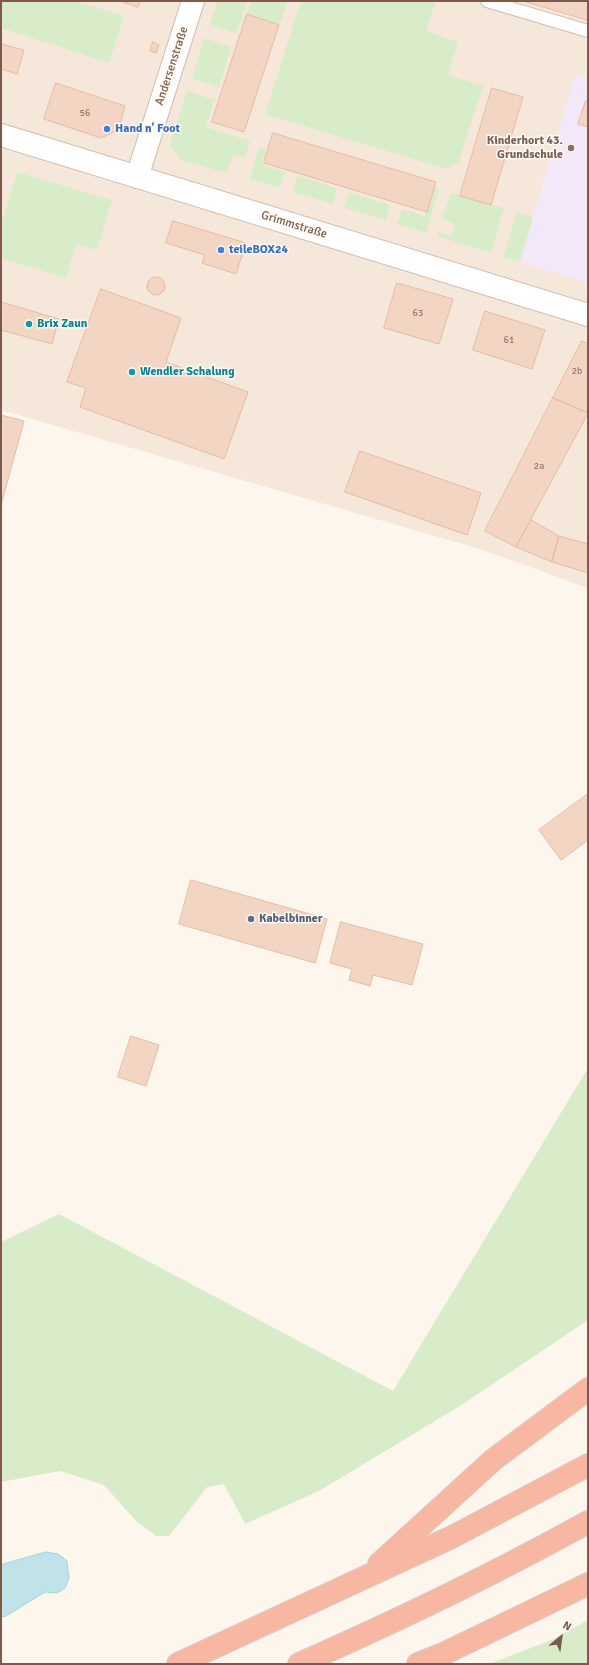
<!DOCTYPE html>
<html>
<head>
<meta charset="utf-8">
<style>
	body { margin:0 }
	#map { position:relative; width:589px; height:1665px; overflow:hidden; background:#fdf6ec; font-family:Signika,sans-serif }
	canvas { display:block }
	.frame { position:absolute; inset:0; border:2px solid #7a5c4d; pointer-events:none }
	.north { position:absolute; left:541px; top:1617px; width:40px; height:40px; -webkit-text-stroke:3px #fffaf3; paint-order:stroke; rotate:29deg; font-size:11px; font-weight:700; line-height:16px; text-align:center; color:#7a5c4d }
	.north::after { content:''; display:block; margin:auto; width:14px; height:18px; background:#7a5c4d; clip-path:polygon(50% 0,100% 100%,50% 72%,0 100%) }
</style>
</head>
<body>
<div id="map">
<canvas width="589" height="1665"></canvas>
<div class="frame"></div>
<div class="north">N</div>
</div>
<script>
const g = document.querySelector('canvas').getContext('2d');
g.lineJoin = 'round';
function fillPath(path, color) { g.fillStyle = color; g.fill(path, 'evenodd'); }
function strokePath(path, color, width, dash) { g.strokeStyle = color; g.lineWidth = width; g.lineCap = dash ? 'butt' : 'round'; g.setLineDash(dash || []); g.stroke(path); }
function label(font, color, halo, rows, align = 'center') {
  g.font = font + ' Signika,sans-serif'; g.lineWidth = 3; g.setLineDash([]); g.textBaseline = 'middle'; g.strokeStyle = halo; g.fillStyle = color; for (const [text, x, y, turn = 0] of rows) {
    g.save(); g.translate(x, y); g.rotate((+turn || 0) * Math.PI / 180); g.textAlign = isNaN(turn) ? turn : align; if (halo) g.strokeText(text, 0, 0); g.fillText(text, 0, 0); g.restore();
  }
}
fillPath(new Path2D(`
	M 1,1 L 588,1 L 588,588 L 483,550 L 1,410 Z`), '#f5e8da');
fillPath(new Path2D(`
	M 575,75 L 588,79 L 588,283 L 520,262 Z`), '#f3e8fa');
fillPath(new Path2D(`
	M 1,1 L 76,1 L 124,16 L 109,63 L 1,28 Z
	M 218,1 L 248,1 L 236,33 L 210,24 Z
	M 252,1 L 288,1 L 279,25 L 247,14 Z
	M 301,1 L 436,1 L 426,31 L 458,42 L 448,75 L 483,86 L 459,161 L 446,169 L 265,114 Z
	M 204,38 L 231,47 L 219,87 L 192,78 Z
	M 187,91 L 214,100 L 206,127 L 250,141 L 245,158 L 233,155 L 227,173 L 181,160 L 170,144 Z
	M 259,147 L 266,150 L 262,165 L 285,172 L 280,188 L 250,179 Z
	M 17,172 L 112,200 L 97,250 L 76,244 L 66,278 L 1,258 L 1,226 Z
	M 297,176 L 337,188 L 333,204 L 293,192 Z
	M 434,188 L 439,189 L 426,233 L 397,224 L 402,209 L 425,216 Z
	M 349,192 L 390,205 L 385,220 L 344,208 Z
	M 451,193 L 504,208 L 491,253 L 437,236 L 439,232 L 452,236 L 455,224 L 442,219 Z
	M 517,212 L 533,217 L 520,262 L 503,257 Z
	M 588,1068 L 588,1320 L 460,1406 L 319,1491 L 245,1524 L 224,1484 L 207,1487 L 169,1536 L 156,1536 L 136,1521 L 104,1485 L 60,1471 L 1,1482 L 1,1242 L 59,1214 L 393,1391 Z
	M 588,1620 L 588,1664 L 489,1664 L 554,1639 Z`), '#d8ecc9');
const water = new Path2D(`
	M 46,1552 L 58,1554 L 67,1561 L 69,1578 L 65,1588 L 57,1593 L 45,1592 L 6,1616 L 1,1617 L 1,1565 Z`);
fillPath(water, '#bfe3e8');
strokePath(water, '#a5d3da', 1);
const building = new Path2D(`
	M 120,1 L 140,1 L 138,7 Z
	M 523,1 L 588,1 L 588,20 Z
	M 247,14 L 279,25 L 244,132 L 212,122 Z
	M 153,42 L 159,45 L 156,53 L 150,51 Z
	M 1,44 L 24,50 L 17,74 L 1,69 Z
	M 56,83 L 125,106 L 118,130 L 101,138 L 44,119 Z
	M 492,88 L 523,97 L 491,205 L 460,196 Z
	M 586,101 L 588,102 L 588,127 L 578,124 Z
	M 273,133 L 436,182 L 427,212 L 264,163 Z
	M 173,221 L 246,243 L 236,274 L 202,263 L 205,255 L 166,243 Z
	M147 286a9 9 0 1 1 18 0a9 9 0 1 1-18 0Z
	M 397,283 L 453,299 L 439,344 L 384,328 Z
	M 101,289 L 181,318 L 166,362 L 248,392 L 224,459 L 80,407 L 86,388 L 67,382 Z
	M 1,302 L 59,319 L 52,344 L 1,330 Z
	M 485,311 L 545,330 L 532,369 L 473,350 Z
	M 582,341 L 588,344 L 588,413 L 553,398 Z
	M 553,398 L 588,413 L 516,547 L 485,531 Z
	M 1,415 L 24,421 L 1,505 Z
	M 360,451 L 481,493 L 467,535 L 345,492 Z
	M 531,520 L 559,536 L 552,562 L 516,547 Z
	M 559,536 L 588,544 L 588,573 L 552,562 Z
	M 588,794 L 588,840 L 561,860 L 539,830 Z
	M 191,880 L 327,919 L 315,963 L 179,924 Z
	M 341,922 L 423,944 L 412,985 L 373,975 L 370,986 L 349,980 L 352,969 L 330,963 Z
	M 131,1036 L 159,1045 L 146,1086 L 118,1077 Z`);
fillPath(building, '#f3d5c3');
strokePath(building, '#e6bba3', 1);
const service = new Path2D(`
	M 487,1 L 588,31`);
const minor = new Path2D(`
	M 1,135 L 588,315
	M 137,177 L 193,1`);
const motorway = new Path2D(`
	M 379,1564 L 493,1460 L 588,1389
	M 178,1664 L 452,1537 L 588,1465
	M 299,1664 C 397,1621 494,1574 588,1522
	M 418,1664 L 443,1654 L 588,1584`);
strokePath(service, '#d1beb0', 14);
strokePath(minor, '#d1beb0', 24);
strokePath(motorway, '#dad1cd', 24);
strokePath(service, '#fff', 12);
strokePath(minor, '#fff', 22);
strokePath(motorway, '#f7b7a3', 22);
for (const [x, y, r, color] of [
	[107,129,4,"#3f7fe0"],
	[571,148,4,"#8d6e63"],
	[221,250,4,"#3f7fe0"],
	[29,324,4,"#0f9aa8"],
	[132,372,4,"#0f9aa8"],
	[251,919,4,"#5c6f8a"]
]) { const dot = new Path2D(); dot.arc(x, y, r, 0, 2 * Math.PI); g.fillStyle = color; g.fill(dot); strokePath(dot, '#fffaf3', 1.5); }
label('10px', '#987a6a', null, [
	["56",85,113],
	["63",418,313],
	["61",509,340],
	["2b",577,371],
	["2a",539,466]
]);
label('12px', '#7a5c4d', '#fffaf3', [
	["Andersenstraße",172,66,-72],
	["Grimmstraße",294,225,17]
]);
label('bold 12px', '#366cbe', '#fffaf3', [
	["Hand n' Foot",115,129],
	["teileBOX24",229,250]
], 'left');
label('bold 12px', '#785e54', '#fffaf3', [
	["Kinderhort 43.",563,141],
	["Grundschule",563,155]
], 'right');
label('bold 12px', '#0d838f', '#fffaf3', [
	["Brix Zaun",37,324],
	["Wendler Schalung",140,372]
], 'left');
label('bold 12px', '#4e5e75', '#fffaf3', [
	["Kabelbinner",259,919]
], 'left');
</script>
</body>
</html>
